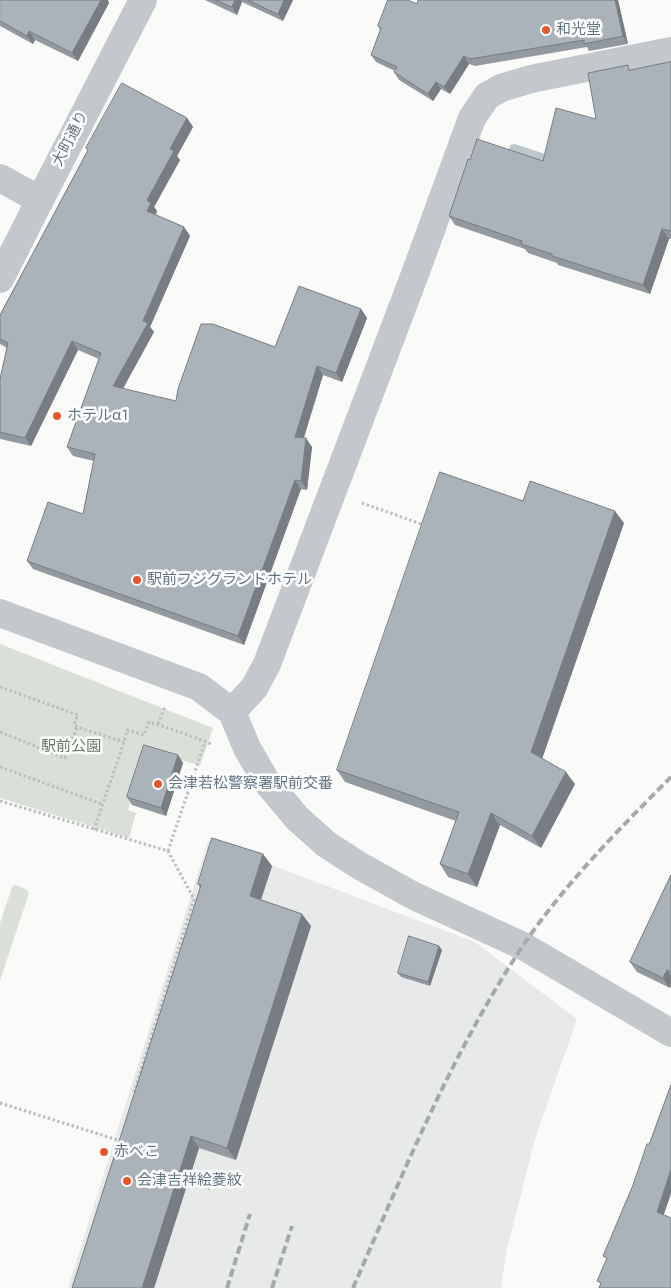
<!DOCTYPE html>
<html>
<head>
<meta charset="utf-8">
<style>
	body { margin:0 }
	canvas { display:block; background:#fafaf8 }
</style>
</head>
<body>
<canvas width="671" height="1288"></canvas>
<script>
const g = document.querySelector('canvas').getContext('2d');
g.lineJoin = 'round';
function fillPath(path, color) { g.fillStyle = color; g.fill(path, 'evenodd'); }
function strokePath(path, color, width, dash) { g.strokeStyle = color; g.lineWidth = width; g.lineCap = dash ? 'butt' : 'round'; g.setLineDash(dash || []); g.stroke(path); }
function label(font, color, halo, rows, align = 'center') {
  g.font = font + ' Jost,"Noto Sans JP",sans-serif'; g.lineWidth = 5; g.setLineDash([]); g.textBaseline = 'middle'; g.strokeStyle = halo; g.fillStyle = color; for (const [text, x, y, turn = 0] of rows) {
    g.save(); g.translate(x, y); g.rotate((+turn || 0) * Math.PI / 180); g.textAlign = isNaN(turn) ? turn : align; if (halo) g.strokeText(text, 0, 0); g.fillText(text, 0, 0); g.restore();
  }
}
fillPath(new Path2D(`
	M 208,841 L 475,942 L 577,1019 L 536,1136 L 507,1249 L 501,1288 L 68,1288 Z`), '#e8e9e9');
fillPath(new Path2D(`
	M 0,644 L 213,728 L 200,766 L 147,749 L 128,810 L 136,813 L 129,838 L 0,798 Z
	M 15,885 L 26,889 L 29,893 L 0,981 L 0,923 L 12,887 Z`), '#dadfd7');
strokePath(new Path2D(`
	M 514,149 L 556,163`), '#bbc7cb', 10);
strokePath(new Path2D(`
	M 362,503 L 424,525
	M 0,687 L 78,715 L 74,725 L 77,727 L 124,742
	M 158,724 L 165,707
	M 0,732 L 65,758 L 77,727
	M 0,767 L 102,804
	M 0,801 L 168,851 L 194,899 L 134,1092
	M 94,830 L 124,742 L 127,730 L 144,735 L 149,722 L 183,733 L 211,744
	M 168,851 L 205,742
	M 0,1103 L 121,1141
	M 185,1179 L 210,1189`), '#bbbfc2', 3, [2.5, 2.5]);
strokePath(new Path2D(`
	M 0,178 L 40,200
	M 0,279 L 40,200 L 143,0
	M 0,613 L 199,687 L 232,712 L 247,748 L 266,781 L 297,818 L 326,844 L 360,866 L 414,896 L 523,946 L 671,1033
	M 232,712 L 254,688 L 267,664 L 415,274 L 472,118 L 487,96 L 501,88 L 531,79 L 671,51`), '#c3c8cc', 28);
strokePath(new Path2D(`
	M 227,1288 L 250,1214
	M 272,1288 L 292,1226
	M 353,1288 C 404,1171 452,1053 522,947 C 563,886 619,829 671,777`), '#a2aab0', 4, [8, 4]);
fillPath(new Path2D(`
	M 0,0 L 109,3 L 78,61 L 35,40 L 33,44 L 0,26 Z
	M 205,0 L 293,0 L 283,21 L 242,2 L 237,15 Z
	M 418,0 L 618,0 L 628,44 L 589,51 L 587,47 L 475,66 L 469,64 L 450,94 L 441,89 L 433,101 L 399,80 L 394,72 L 395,71 L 376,62 L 371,55 L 380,30 L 378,26 L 417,4 Z
	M 671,62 L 671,239 L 669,239 L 650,294 L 558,265 L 557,263 L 528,253 L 525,249 L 455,225 L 449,216 L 470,160 L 543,161 L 596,119 L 632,70 Z
	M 187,118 L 193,127 L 177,156 L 180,160 L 154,207 L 157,211 L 156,215 L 184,227 L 190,236 L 150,327 L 154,332 L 123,389 L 176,401 L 275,347 L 361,309 L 367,318 L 342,382 L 323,375 L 304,438 L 312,447 L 307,490 L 301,489 L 244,645 L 33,569 L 27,561 L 83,514 L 94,461 L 73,456 L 67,447 L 99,359 L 78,350 L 31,446 L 0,439 L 0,379 L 7,348 L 0,344 L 0,315 L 88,151 L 86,148 Z
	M 523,501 L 624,523 L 542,758 L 575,784 L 541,848 L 500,825 L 477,887 L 448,877 L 440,864 L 456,821 L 345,782 L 337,770 Z
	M 178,755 L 183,763 L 166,816 L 132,805 L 127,797 Z
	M 263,854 L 272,866 L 261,900 L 311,926 L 236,1160 L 199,1148 L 154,1288 L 200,888 L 198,884 Z
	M 671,875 L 671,986 L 670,988 L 637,972 L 630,962 Z
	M 442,950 L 430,986 L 401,977 L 398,973 Z`), '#929a9f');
fillPath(new Path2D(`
	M 101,0 L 108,0 L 109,3 L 78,61 L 72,53 Z
	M 235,0 L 241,0 L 242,2 L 237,15 L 232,7 Z
	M 284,0 L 293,0 L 283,21 L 278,14 Z
	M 615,0 L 618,0 L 628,44 L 623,36 Z
	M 29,31 L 35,40 L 33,44 L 27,36 Z
	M 464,56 L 469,64 L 450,94 L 444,87 Z
	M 436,82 L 441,89 L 433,101 L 428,94 Z
	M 187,118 L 193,127 L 177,156 L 180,160 L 154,207 L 157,211 L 153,219 L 147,211 L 147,200 L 170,149 Z
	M 184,227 L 190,236 L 150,327 L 154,332 L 119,395 L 113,386 L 143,321 Z
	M 662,229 L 669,239 L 650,294 L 643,285 Z
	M 361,309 L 367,318 L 342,382 L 336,373 Z
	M 72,341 L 78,350 L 31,446 L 25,438 Z
	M 317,366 L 323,375 L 301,446 L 295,437 Z
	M 306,438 L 312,447 L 307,490 L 301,481 Z
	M 295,480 L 301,489 L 244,645 L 238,636 Z
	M 615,511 L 624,523 L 540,765 L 531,752 Z
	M 178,755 L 183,763 L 166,816 L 161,808 Z
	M 566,772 L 575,784 L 541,848 L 532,836 Z
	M 491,813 L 500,825 L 477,887 L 468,874 Z
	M 263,854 L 272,866 L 258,908 L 250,896 Z
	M 302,914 L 311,926 L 236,1160 L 227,1148 Z
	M 439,946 L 442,950 L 430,986 L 428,982 Z
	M 667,970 L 671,976 L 670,988 L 663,978 Z
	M 191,1136 L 199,1148 L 154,1288 L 142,1288 Z
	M 671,1169 L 671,1194 L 662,1220 L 657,1212 Z`), '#777d82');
const building = new Path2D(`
	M 0,0 L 101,0 L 72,53 L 29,31 L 27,36 L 0,21 Z
	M 216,0 L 235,0 L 232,7 Z
	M 248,0 L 284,0 L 278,14 Z
	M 388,0 L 408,0 L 417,4 L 418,0 L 615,0 L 623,36 L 584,44 L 584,40 L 470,59 L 464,56 L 444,87 L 436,82 L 428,94 L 394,72 L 397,67 L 371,55 L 381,28 L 378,26 Z
	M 671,62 L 671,231 L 662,229 L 643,285 L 552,256 L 552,254 L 521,244 L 522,241 L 449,216 L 468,159 L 470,160 L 477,139 L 543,161 L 556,108 L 596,119 L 588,73 L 628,65 L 629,70 Z
	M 122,83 L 187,118 L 170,149 L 174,151 L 147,200 L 151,203 L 147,211 L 184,227 L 143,321 L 148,323 L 113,386 L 176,401 L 178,389 L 201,324 L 213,324 L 275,347 L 299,286 L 361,309 L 336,373 L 317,366 L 295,437 L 306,438 L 301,481 L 295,480 L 238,636 L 27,561 L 48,502 L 83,514 L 95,454 L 67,447 L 101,353 L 72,341 L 25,438 L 0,432 L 0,379 L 8,343 L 0,339 L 0,315 L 88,150 L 86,148 Z
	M 440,472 L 523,501 L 530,481 L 615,511 L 531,752 L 566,772 L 532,836 L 491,813 L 468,874 L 440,864 L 459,812 L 337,770 Z
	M 144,745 L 178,755 L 161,808 L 127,797 Z
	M 212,838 L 263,854 L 250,896 L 302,914 L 227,1148 L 191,1136 L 142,1288 L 72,1288 L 201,885 L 198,884 Z
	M 671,875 L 671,972 L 667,970 L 663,978 L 630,962 Z
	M 409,936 L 439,946 L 428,982 L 398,973 Z
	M 671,1085 L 671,1169 L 657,1212 L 671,1218 L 671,1288 L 599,1288 L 601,1283 L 597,1281 L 607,1258 L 603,1256 L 633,1185 L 647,1144 L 649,1144 Z`);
fillPath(building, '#aab3b9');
strokePath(building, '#777d82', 1);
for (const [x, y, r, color] of [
	[546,30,5,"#e4572e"],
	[57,416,5,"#e4572e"],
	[137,580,5,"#e4572e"],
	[158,784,5,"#e4572e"],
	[104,1152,5,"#e4572e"],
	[127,1181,5,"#e4572e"]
]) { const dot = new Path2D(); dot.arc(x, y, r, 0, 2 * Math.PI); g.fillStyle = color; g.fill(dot); strokePath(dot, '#fff', 2); }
label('15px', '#657683', '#fff', [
	["和光堂",556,30],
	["ホテルα1",67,416],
	["駅前フジグランドホテル",147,580],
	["会津若松警察署駅前交番",168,784],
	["赤べこ",114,1152],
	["会津吉祥絵菱紋",137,1181]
], 'left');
label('15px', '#657683', '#fff', [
	["大町通り",71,139,-63]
]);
label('15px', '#687a64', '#fff', [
	["駅前公園",71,747]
]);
</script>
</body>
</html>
